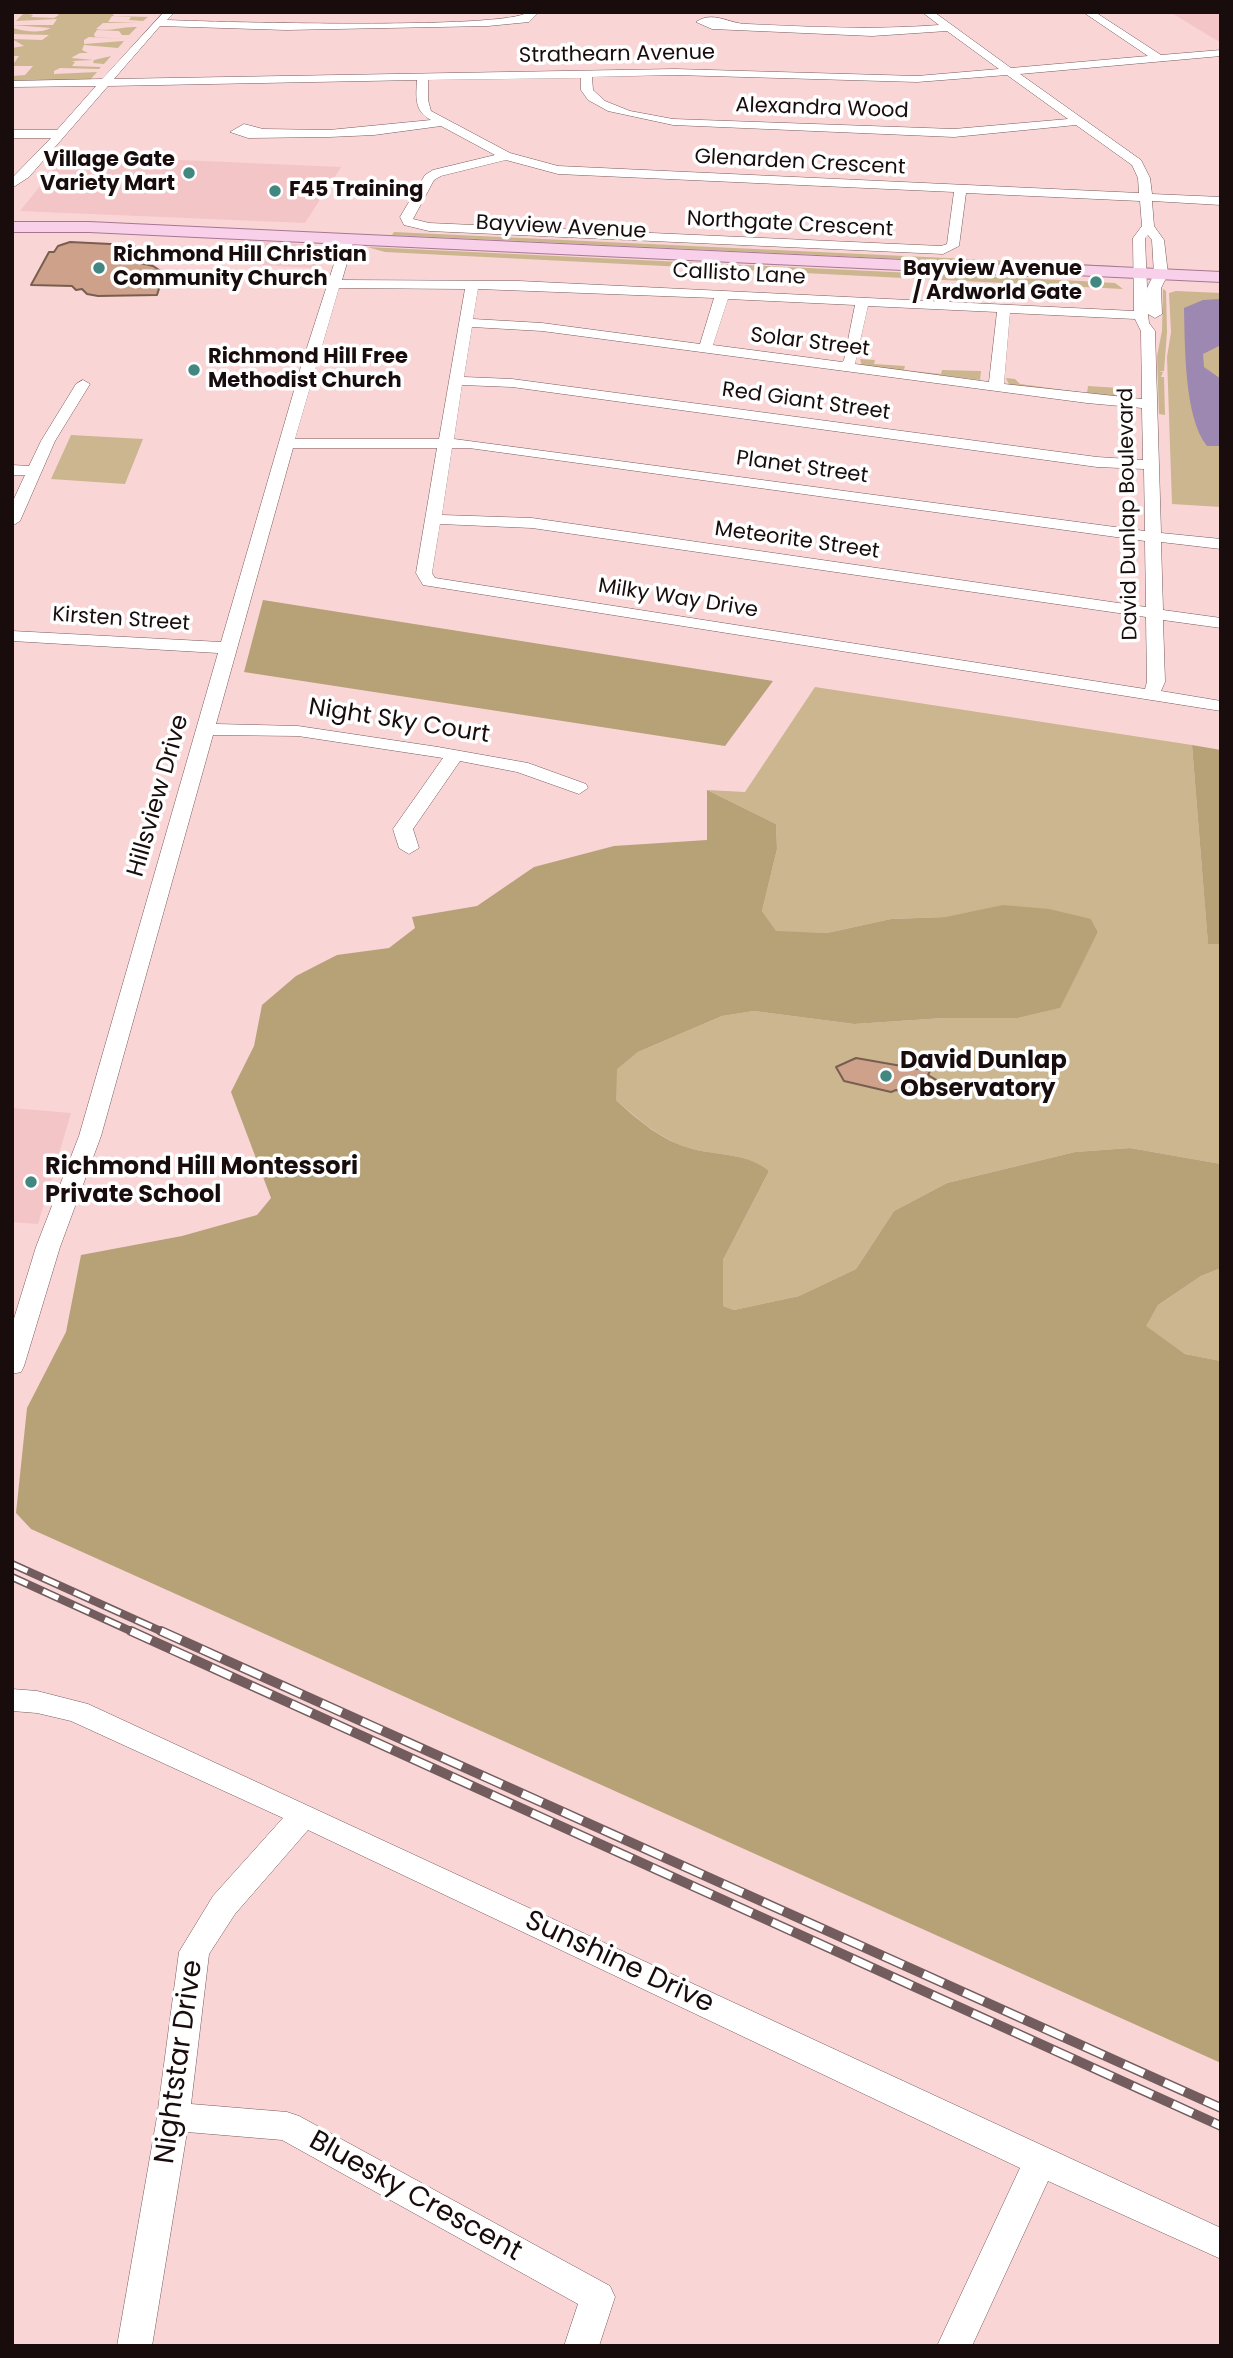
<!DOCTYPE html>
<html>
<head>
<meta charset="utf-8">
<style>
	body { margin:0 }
	#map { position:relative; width:1233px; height:2358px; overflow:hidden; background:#fad5d6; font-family:Poppins,sans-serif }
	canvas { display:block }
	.frame { position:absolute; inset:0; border:14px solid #180c0d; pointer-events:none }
</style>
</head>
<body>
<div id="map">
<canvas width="1233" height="2358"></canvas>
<div class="frame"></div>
</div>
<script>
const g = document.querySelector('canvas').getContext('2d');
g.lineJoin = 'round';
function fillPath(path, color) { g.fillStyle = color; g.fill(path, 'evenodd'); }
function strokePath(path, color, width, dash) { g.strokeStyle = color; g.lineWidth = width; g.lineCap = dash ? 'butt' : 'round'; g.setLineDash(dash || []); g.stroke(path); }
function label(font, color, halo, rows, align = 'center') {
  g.font = font + ' Poppins,sans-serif'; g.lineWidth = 7; g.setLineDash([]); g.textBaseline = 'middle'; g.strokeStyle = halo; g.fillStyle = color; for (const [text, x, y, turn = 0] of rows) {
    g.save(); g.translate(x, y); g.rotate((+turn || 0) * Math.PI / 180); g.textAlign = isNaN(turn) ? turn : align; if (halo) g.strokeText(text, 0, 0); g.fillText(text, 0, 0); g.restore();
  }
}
fillPath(new Path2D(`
	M 1170,12 L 1221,12 L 1221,43 Z
	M 65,155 L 341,167 L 305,223 L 20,211 Z
	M 248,241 L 319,245 L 315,268 L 239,264 Z
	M 12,1108 L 71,1113 L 38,1224 L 12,1222 Z`), '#f3c5c7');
fillPath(new Path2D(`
	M 53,12 L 111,12 L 114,16 L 148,17 L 143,21 L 129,20 L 131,17 L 112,16 L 108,22 L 140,23 L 103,23 L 96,29 C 111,32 122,26 137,27 L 129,35 L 122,35 L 119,31 L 97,30 L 94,34 L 95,37 L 126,39 L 89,37 L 84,40 L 84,44 L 124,41 L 118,48 L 84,45 L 82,50 L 88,53 L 80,53 L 71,58 L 94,60 L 111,56 L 104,64 L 93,63 L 94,60 L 71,61 L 75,62 L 72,66 L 101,67 L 99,69 L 60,68 L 54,71 L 54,74 L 97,72 L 90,80 L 12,81 L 12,76 L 25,75 L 33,66 L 12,66 L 19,56 L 12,56 L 12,48 L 24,46 L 12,39 L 42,40 L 49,35 L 12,34 L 12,28 C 25,31 39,34 51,28 L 12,25 L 53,25 L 57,19 L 16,21 L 24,13 L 33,15 L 31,17 L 54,18 L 59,15 Z
	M 394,232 L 1117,266 L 1117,269 L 392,235 Z
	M 367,247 L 1081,281 L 1115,283 L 1123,289 L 385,252 Z
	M 1163,289 L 1166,291 L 1167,332 L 1164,371 L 1159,371 L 1163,372 L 1161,377 L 1164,377 L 1165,415 L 1159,414 L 1157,356 L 1162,331 Z
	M 1176,291 L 1221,293 L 1221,507 L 1172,504 L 1167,357 L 1171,332 L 1169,293 Z
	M 860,359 L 875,360 L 874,364 L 905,366 L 904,370 L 941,374 L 942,370 L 981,371 L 980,380 L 862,366 Z
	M 1006,378 L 1015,379 L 1020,384 L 1087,393 L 1088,386 L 1120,388 L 1132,385 L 1132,396 L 1129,398 L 1009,385 Z
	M 71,435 L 143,439 L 125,484 L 51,479 Z
	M 815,687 L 1192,745 L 1208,943 L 1221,944 L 1221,1164 L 1130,1148 L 1075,1152 L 947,1183 L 894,1211 L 856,1269 L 799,1296 L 734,1310 L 723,1306 L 723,1260 L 769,1171 C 749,1153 718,1156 693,1149 C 662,1141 639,1120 616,1100 L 616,1069 L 638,1052 L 722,1016 L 754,1011 L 854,1024 L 944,1018 L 1018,1018 L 1059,1008 L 1098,932 L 1091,919 L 946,917 L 891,919 L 827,933 L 776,932 L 762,911 L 777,849 L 776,824 L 707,790 L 745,792 Z
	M 1221,1268 L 1221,1361 L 1185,1354 L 1145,1326 L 1158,1305 L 1201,1276 Z`), '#cbb68f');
fillPath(new Path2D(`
	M 263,600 L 773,681 L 725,746 L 244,672 Z
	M 1192,745 L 1221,750 L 1221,944 L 1208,944 Z
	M 707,790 L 776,824 L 777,849 L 762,911 L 776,931 L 827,933 L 891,919 L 946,917 L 1003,905 L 1049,909 L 1091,919 L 1098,932 L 1060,1008 L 1018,1018 L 944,1018 L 854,1024 L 754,1011 L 722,1016 L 638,1052 L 617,1069 L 616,1100 C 639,1121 662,1141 693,1149 C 719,1156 749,1153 769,1171 L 723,1260 L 723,1306 L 734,1310 L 799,1296 L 856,1269 L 894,1211 L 947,1183 L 1075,1152 L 1130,1148 L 1221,1164 L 1221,1268 L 1201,1276 L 1158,1305 L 1146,1326 L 1185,1354 L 1221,1361 L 1221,2063 L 31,1529 L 16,1513 L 27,1408 L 66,1332 L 81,1255 L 182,1236 L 257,1215 L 271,1198 L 231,1092 L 254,1046 L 262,1005 L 296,976 L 337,955 L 389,948 L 415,928 L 412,917 L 477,906 L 534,867 L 614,846 L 707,840 Z`), '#b7a177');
fillPath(new Path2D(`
	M 1221,299 L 1221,345 L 1203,354 L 1204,367 L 1221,379 L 1221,446 L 1207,446 C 1184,418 1185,345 1184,308 L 1203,300 Z`), '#9c88b0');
const building = new Path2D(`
	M 70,242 L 131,245 L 141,249 L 136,262 L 153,266 L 164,273 L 157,295 L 98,296 L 87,294 L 82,289 L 76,290 L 72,286 L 31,285 L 49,252 L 54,252 L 58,246 Z
	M 856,1058 L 930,1071 L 928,1075 L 953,1090 L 925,1089 L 922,1095 L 896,1090 L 891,1092 L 844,1081 L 836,1067 Z`);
fillPath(building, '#cea18a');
strokePath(building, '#795e4f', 2);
const minor = new Path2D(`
	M 164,12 L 173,14 L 167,20 C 213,22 508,30 528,12 L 539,12 L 529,22 L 488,26 L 286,30 L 160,26 L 114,79 L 675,69 L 917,76 L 999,69 L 947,31 L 872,36 L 712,29 L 696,22 C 713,10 729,24 747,24 C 812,27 874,30 939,25 L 922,12 L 934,12 L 1011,68 L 1148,56 L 1083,12 L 1095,12 L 1161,55 L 1221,50 L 1221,56 L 1020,74 L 1141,160 L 1150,178 L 1152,194 L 1221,197 L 1221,205 L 1152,201 L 1154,226 L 1164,240 L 1168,274 L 1161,288 L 1162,314 L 1155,318 L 1148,314 L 1149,323 L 1155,331 L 1161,533 L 1221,539 L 1221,549 L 1161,542 L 1163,610 L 1221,618 L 1221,628 L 1163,620 L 1165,682 L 1161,691 L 1221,701 L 1221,711 L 423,585 L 416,573 L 437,448 L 293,448 L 216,724 L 298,726 L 438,747 L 528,763 L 586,784 L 588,788 L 579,794 L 517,772 L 460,761 L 413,829 L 419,848 L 409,854 L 399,848 L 393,829 L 443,758 L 298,736 L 213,735 L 101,1136 L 60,1247 L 24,1366 L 21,1372 L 12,1374 L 12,1325 L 36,1247 L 79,1136 L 218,653 L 12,641 L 12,631 L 221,642 L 302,363 L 343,236 L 348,235 L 354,239 L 342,280 L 519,281 L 1134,311 L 1133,238 L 1142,226 L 1140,201 L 966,193 L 959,246 L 943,254 L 429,231 L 404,225 L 400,217 L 425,175 L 433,170 L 495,155 L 441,126 L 374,135 L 329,137 L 248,138 L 230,132 L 244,124 L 263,129 L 329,130 L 431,120 C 414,111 416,97 417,80 L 108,86 L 29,177 L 12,188 L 12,178 L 51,138 L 12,138 L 12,130 L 57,130 L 96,86 L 12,87 L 12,81 L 102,79 ZM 675,75 L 917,82 L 1007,75 L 1068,119 L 954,129 L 673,119 L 630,111 L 605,101 L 593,90 L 592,77 ZM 581,78 L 581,90 L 588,100 L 608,111 L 673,125 L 954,137 L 1076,125 L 1132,165 L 1138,178 L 1139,193 L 558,166 L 510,153 L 431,111 L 428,100 L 428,80 ZM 506,160 L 558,174 L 954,192 L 947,244 L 941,246 L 429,223 L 413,219 L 434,180 L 441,176 ZM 1148,235 L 1152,240 L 1154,274 L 1147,288 L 1148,312 L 1145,238 ZM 339,288 L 465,289 L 439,439 L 295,439 ZM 478,289 L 714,298 L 700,344 L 542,323 L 473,319 ZM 728,299 L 855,305 L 844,360 L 842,362 L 713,345 ZM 868,306 L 997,312 L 989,382 L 855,364 ZM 1010,313 L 1135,319 L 1141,331 L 1142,399 L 1004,384 ZM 472,327 L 542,331 L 1087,403 L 1142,408 L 1143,460 L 1097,457 L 512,379 L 464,377 ZM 462,385 L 512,387 L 1097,467 L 1144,469 L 1145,531 L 454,439 ZM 452,448 L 469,448 L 1145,541 L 1146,607 L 532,518 L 442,515 ZM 440,524 L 532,528 L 1146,617 L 1147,682 L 1145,689 L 435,578 L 432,573 Z
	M 83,380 L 90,384 L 55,441 L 20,521 L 12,526 L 12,503 L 25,475 L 12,475 L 12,465 L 29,466 L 41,441 L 76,384 Z
	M 12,1689 L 37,1691 L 88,1704 L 1221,2228 L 1221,2259 L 1048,2181 L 972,2346 L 937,2346 L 1020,2168 L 308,1830 L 235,1914 L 209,1954 L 191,2104 L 287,2112 L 299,2116 L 610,2286 L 615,2297 L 599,2346 L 564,2346 L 578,2304 L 282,2140 L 187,2132 L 152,2346 L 117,2346 L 157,2117 L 179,1952 L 213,1896 L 283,1818 L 71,1721 L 37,1713 L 12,1711 Z`);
const major = new Path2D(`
	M 12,222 L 89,222 L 1031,266 L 1053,264 L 1221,272 L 1221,282 L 1053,274 L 1031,276 L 89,232 L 12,232 Z`);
strokePath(minor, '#795a5b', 1);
strokePath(major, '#a77792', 2);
fillPath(minor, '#fff');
fillPath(major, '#f8d0e9');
const railFar1 = new Path2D(`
	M 12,1564 L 165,1633
	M 12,1577 L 135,1633`);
const rail = new Path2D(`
	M 131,1631 L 1221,2126
	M 161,1631 L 1221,2108`);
strokePath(railFar1, '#725c5d', 8);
strokePath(rail, '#725c5d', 10);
strokePath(railFar1, '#fff', 5, [17]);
strokePath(rail, '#fff', 7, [22]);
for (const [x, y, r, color] of [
	[189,173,7,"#428880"],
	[275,191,7,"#428880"],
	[99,268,7,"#428880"],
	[1096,282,7,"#428880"],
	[194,370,7,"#428880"],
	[886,1076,7,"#428880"],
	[31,1182,7,"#428880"]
]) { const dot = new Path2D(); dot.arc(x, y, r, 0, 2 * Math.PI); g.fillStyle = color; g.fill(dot); strokePath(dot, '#fff', 2.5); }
label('21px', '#180c0d', '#fff', [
	["Strathearn Avenue",617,55,-1],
	["Alexandra Wood",822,109,2],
	["Glenarden Crescent",800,163,3],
	["Northgate Crescent",790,225,3],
	["Bayview Avenue",561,228,3],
	["Callisto Lane",739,275,3],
	["Solar Street",810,343,7],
	["Red Giant Street",806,402,8],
	["Planet Street",802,468,8],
	["David Dunlap Boulevard",1129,514,-91],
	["Meteorite Street",797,541,8],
	["Milky Way Drive",678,599,9],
	["Kirsten Street",121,620,4]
]);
label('bold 21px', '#180c0d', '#fff', [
	["Village Gate",175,161,"right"],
	["Variety Mart",175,185,"right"],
	["F45 Training",289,191],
	["Richmond Hill Christian",113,256],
	["Community Church",113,280],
	["Bayview Avenue",1082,270,"right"],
	["/ Ardworld Gate",1082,294,"right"],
	["Richmond Hill Free",208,358],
	["Methodist Church",208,382]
], 'left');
label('24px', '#180c0d', '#fff', [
	["Night Sky Court",399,722,9],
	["Hillsview Drive",159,796,-74]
]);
label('bold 24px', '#180c0d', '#fff', [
	["David Dunlap",900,1062],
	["Observatory",900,1090],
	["Richmond Hill Montessori",45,1168],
	["Private School",45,1196]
], 'left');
label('28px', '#180c0d', '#fff', [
	["Sunshine Drive",619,1963,25],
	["Nightstar Drive",180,2062,-82],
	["Bluesky Crescent",415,2197,29]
]);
</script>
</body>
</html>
